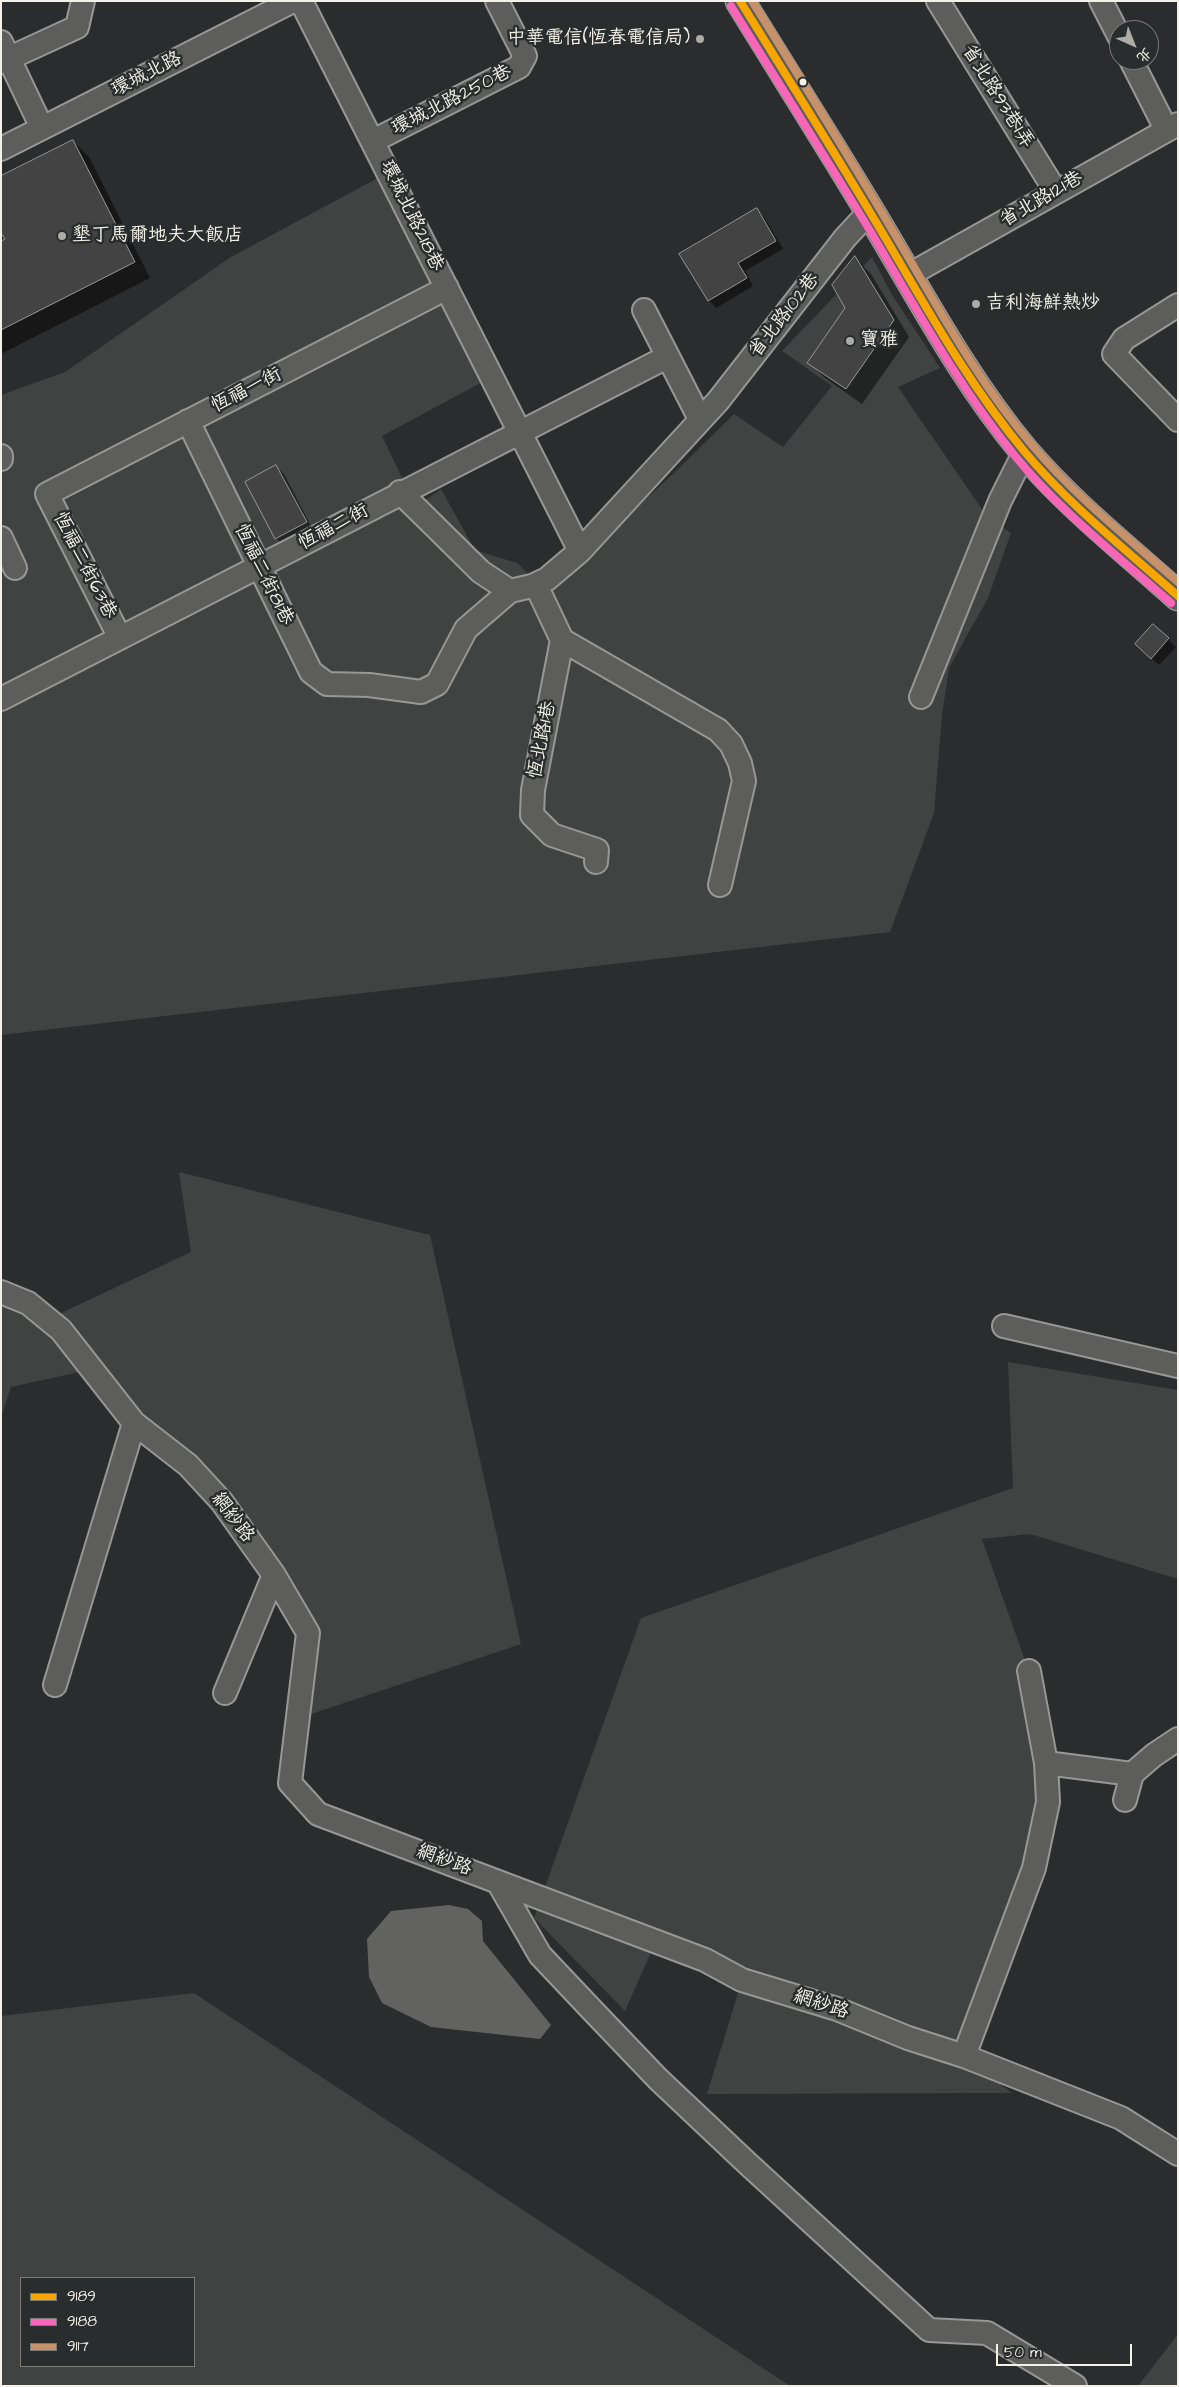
<!DOCTYPE html>
<html>
<head>
<meta charset="utf-8">
<style>
	body { margin:0 }
	#map { position:relative; width:1179px; height:2387px; overflow:hidden; background:#2b2c2d; font-family:"Architects Daughter","LXGW WenKai TC",sans-serif }
	canvas { display:block }
	.frame { position:absolute; inset:0; border:2px solid #f4f1e8; pointer-events:none }
	.legend { position:absolute; left:20px; top:2277px; width:175px; height:90px; box-sizing:border-box; background:#2a2d2e; border:1px solid #7b7b78; margin:0; padding:6px 9px; list-style:none; font-size:15px; color:#f4f1e8 }
	.legend li { display:flex; align-items:center; gap:10px; height:25px }
	.legend b { width:25px; border:1px solid #7b7b78 }
	.north { position:absolute; left:1109px; top:20px; width:50px; height:50px; box-sizing:border-box; background:#2a2d2e; border:1px solid #7b7b78; border-radius:50%; rotate:136deg; font-size:14px; font-weight:700; line-height:20px; text-align:center; color:#f4f1e8 }
	.north::after { content:''; display:block; margin:auto; width:18px; height:22px; background:#aeaca7; clip-path:polygon(50% 0,100% 100%,50% 72%,0 100%) }
	.scale { position:absolute; left:996px; top:2344px; width:136px; height:22px; box-sizing:border-box; border:2px solid #f4f1e8; border-top:0; padding-left:6px; font-size:15px; line-height:18px; white-space:nowrap; color:#f4f1e8; -webkit-text-stroke:4px #2a2d2e; paint-order:stroke }
</style>
</head>
<body>
<div id="map">
<canvas width="1179" height="2387"></canvas>
<div class="frame"></div>
<ul class="legend">
<li><b style="height:6px;background:#f7a600"></b>9189</li>
<li><b style="height:6px;background:#fa66b7"></b>9188</li>
<li><b style="height:6px;background:#c7916a"></b>9117</li>
</ul>
<div class="north">北</div>
<div class="scale">50 m</div>
</div>
<script>
const g = document.querySelector('canvas').getContext('2d');
g.lineJoin = 'round';
function fillPath(path, color) { g.fillStyle = color; g.fill(path, 'evenodd'); }
function strokePath(path, color, width, dash) { g.strokeStyle = color; g.lineWidth = width; g.lineCap = dash ? 'butt' : 'round'; g.setLineDash(dash || []); g.stroke(path); }
function label(font, color, halo, rows, align = 'center') {
  g.font = font + ' "Architects Daughter","LXGW WenKai TC",sans-serif'; g.lineWidth = 5; g.setLineDash([]); g.textBaseline = 'middle'; g.strokeStyle = halo; g.fillStyle = color; for (const [text, x, y, turn = 0] of rows) {
    g.save(); g.translate(x, y); g.rotate((+turn || 0) * Math.PI / 180); g.textAlign = isNaN(turn) ? turn : align; if (halo) g.strokeText(text, 0, 0); g.fillText(text, 0, 0); g.restore();
  }
}
fillPath(new Path2D(`
	M 387,173 L 488,379 L 382,436 L 416,507 L 441,489 L 475,550 L 517,563 L 546,590 L 673,474 L 734,414 L 783,447 L 832,386 L 782,351 L 872,257 L 891,293 L 940,368 L 898,387 L 986,515 L 1011,533 L 988,598 L 949,668 L 942,715 L 934,813 L 890,932 L 1,1035 L 1,395 L 65,372 L 231,257 Z
	M 179,1172 L 430,1235 L 521,1644 L 296,1719 L 308,1633 L 274,1575 L 146,1431 L 134,1423 L 61,1313 L 191,1252 Z
	M 1,1297 L 10,1300 L 60,1344 L 79,1372 L 11,1387 L 1,1417 Z
	M 1008,1362 L 1178,1390 L 1178,1579 L 1030,1534 L 982,1539 L 1060,1759 L 969,2061 L 1012,2093 L 707,2094 L 742,1980 L 657,1939 L 625,2011 L 534,1918 L 641,1618 L 1013,1488 Z
	M 194,1993 L 790,2386 L 1,2386 L 1,2016 ZM 194,2278 L 194,2366 L 21,2366 L 21,2278 Z
	M 1178,2334 L 1178,2386 L 1138,2386 Z`), '#414242');
fillPath(new Path2D(`
	M 449,1905 L 468,1909 L 482,1921 L 483,1941 L 551,2025 L 540,2039 L 431,2027 L 382,2003 L 369,1977 L 367,1939 L 391,1911 Z`), '#626361');
fillPath(new Path2D(`
	M 73,141 L 89,157 L 150,278 L 1,354 L 1,242 L 6,240 Z
	M 756,209 L 764,217 L 783,249 L 745,271 L 753,286 L 716,308 L 709,300 Z
	M 855,258 L 871,274 L 909,337 L 862,404 L 825,378 L 809,363 L 846,308 Z
	M 276,467 L 284,474 L 313,530 L 284,546 L 276,538 Z
	M 1153,626 L 1176,647 L 1159,665 L 1144,652 Z`), '#0007');
const building = new Path2D(`
	M 73,140 L 135,262 L 1,330 L 1,241 L 5,239 L 1,233 L 1,176 Z
	M 757,208 L 776,241 L 738,263 L 747,278 L 708,301 L 679,254 Z
	M 855,256 L 894,320 L 846,389 L 807,363 L 845,308 L 832,285 Z
	M 276,465 L 307,522 L 275,539 L 245,482 Z
	M 1153,624 L 1169,638 L 1151,659 L 1135,644 Z`);
fillPath(building, '#434344');
strokePath(building, '#979796', 1);
const minor = new Path2D(`
	M 301,1 L 580,551
	M 938,1 L 1056,192
	M 1101,1 L 1119,36
	M 1,42 L 42,128
	M 1131,60 L 1166,129
	M 1,62 L 77,27 L 83,1
	M 373,141 L 519,67 L 525,56 L 497,1
	M 1,149 L 293,1
	M 907,276 L 1178,124
	M 1178,305 L 1124,339 L 1114,354 L 1178,420
	M 644,310 L 700,419
	M 188,421 L 311,672 L 327,684 L 369,685 L 421,692 L 437,684 L 466,629 L 510,591
	M 1,456 L 1,459
	M 400,492 L 481,572 L 510,591 L 532,586 L 547,579 L 580,551 L 718,401 L 845,238 L 870,211
	M 1,538 L 15,568
	M 536,585 L 562,640 L 533,790 L 532,815 L 552,835 L 597,850 L 596,862
	M 120,638 L 47,494 L 447,288
	M 562,640 L 718,730 L 731,744 L 740,763 L 744,781 L 720,885
	M 921,697 L 1000,501 L 1025,451
	M 1,699 L 667,357
	M 1,1292 L 28,1303 L 61,1330 L 134,1423 L 188,1465 L 222,1502 L 274,1575 L 308,1633 L 290,1783 L 318,1814 L 705,1960 L 742,1980 L 837,2009 L 908,2038 L 964,2056 L 1121,2118 L 1178,2154
	M 1004,1326 L 1178,1366
	M 55,1685 L 134,1423
	M 225,1693 L 274,1575
	M 1046,1763 L 1132,1774 L 1125,1800
	M 1132,1774 L 1154,1755 L 1178,1739
	M 498,1882 L 540,1955 L 592,2010 L 658,2079 L 747,2163 L 929,2330 L 987,2333 L 1075,2386
	M 964,2056 L 1034,1868 L 1048,1802 L 1046,1763 L 1029,1671`);
const major = new Path2D(`
	M 740,1 C 783,71 827,140 869,210 C 918,291 963,378 1024,451 C 1070,505 1126,549 1178,596`);
strokePath(minor, '#979796', 26);
strokePath(major, '#979796', 31);
strokePath(minor, '#5d5d5c', 22);
strokePath(major, '#5d5d5c', 28);
strokePath(new Path2D(`
	M 740,1 C 789,80 839,159 886,239 C 929,312 970,386 1024,451 C 1069,505 1125,549 1178,596`), '#f7a600', 8);
strokePath(new Path2D(`
	M 731,6 C 778,82 826,158 872,234 C 917,310 959,387 1015,456 C 1060,511 1118,556 1171,603`), '#fa66b7', 8);
strokePath(new Path2D(`
	M 752,1 C 800,78 848,155 894,233 C 937,305 977,381 1032,445 C 1075,496 1128,538 1178,582`), '#c7916a', 8);
for (const [x, y, r, color] of [
	[700,39,5,"#aeaca7"],
	[803,82,4.5,"#f4f1e8"],
	[62,236,5,"#aeaca7"],
	[976,304,5,"#aeaca7"],
	[850,341,5,"#aeaca7"]
]) { const dot = new Path2D(); dot.arc(x, y, r, 0, 2 * Math.PI); g.fillStyle = color; g.fill(dot); strokePath(dot, '#2a2d2e', 2); }
label('19px', '#f4f1e8', '#2a2d2e', [
	["中華電信(恆春電信局)",690,39,"right"],
	["墾丁馬爾地夫大飯店",72,236],
	["吉利海鮮熱炒",986,304],
	["寶雅",860,341]
], 'left');
label('19px', '#f4f1e8', '#2a2d2e', [
	["環城北路",147,75,-27],
	["省北路93巷1弄",997,97,58],
	["環城北路250巷",452,101,-27],
	["省北路121巷",1042,200,-30],
	["環城北路218巷",411,216,64],
	["省北路102巷",785,316,-52],
	["恆福一街",247,391,-27],
	["恆福二街",334,528,-28],
	["恆福二街63巷",84,566,63],
	["恆福二街81巷",263,575,64],
	["恆北路1巷",543,740,-79],
	["網紗路",232,1518,53],
	["網紗路",444,1861,20],
	["網紗路",821,2005,18]
]);
</script>
</body>
</html>
